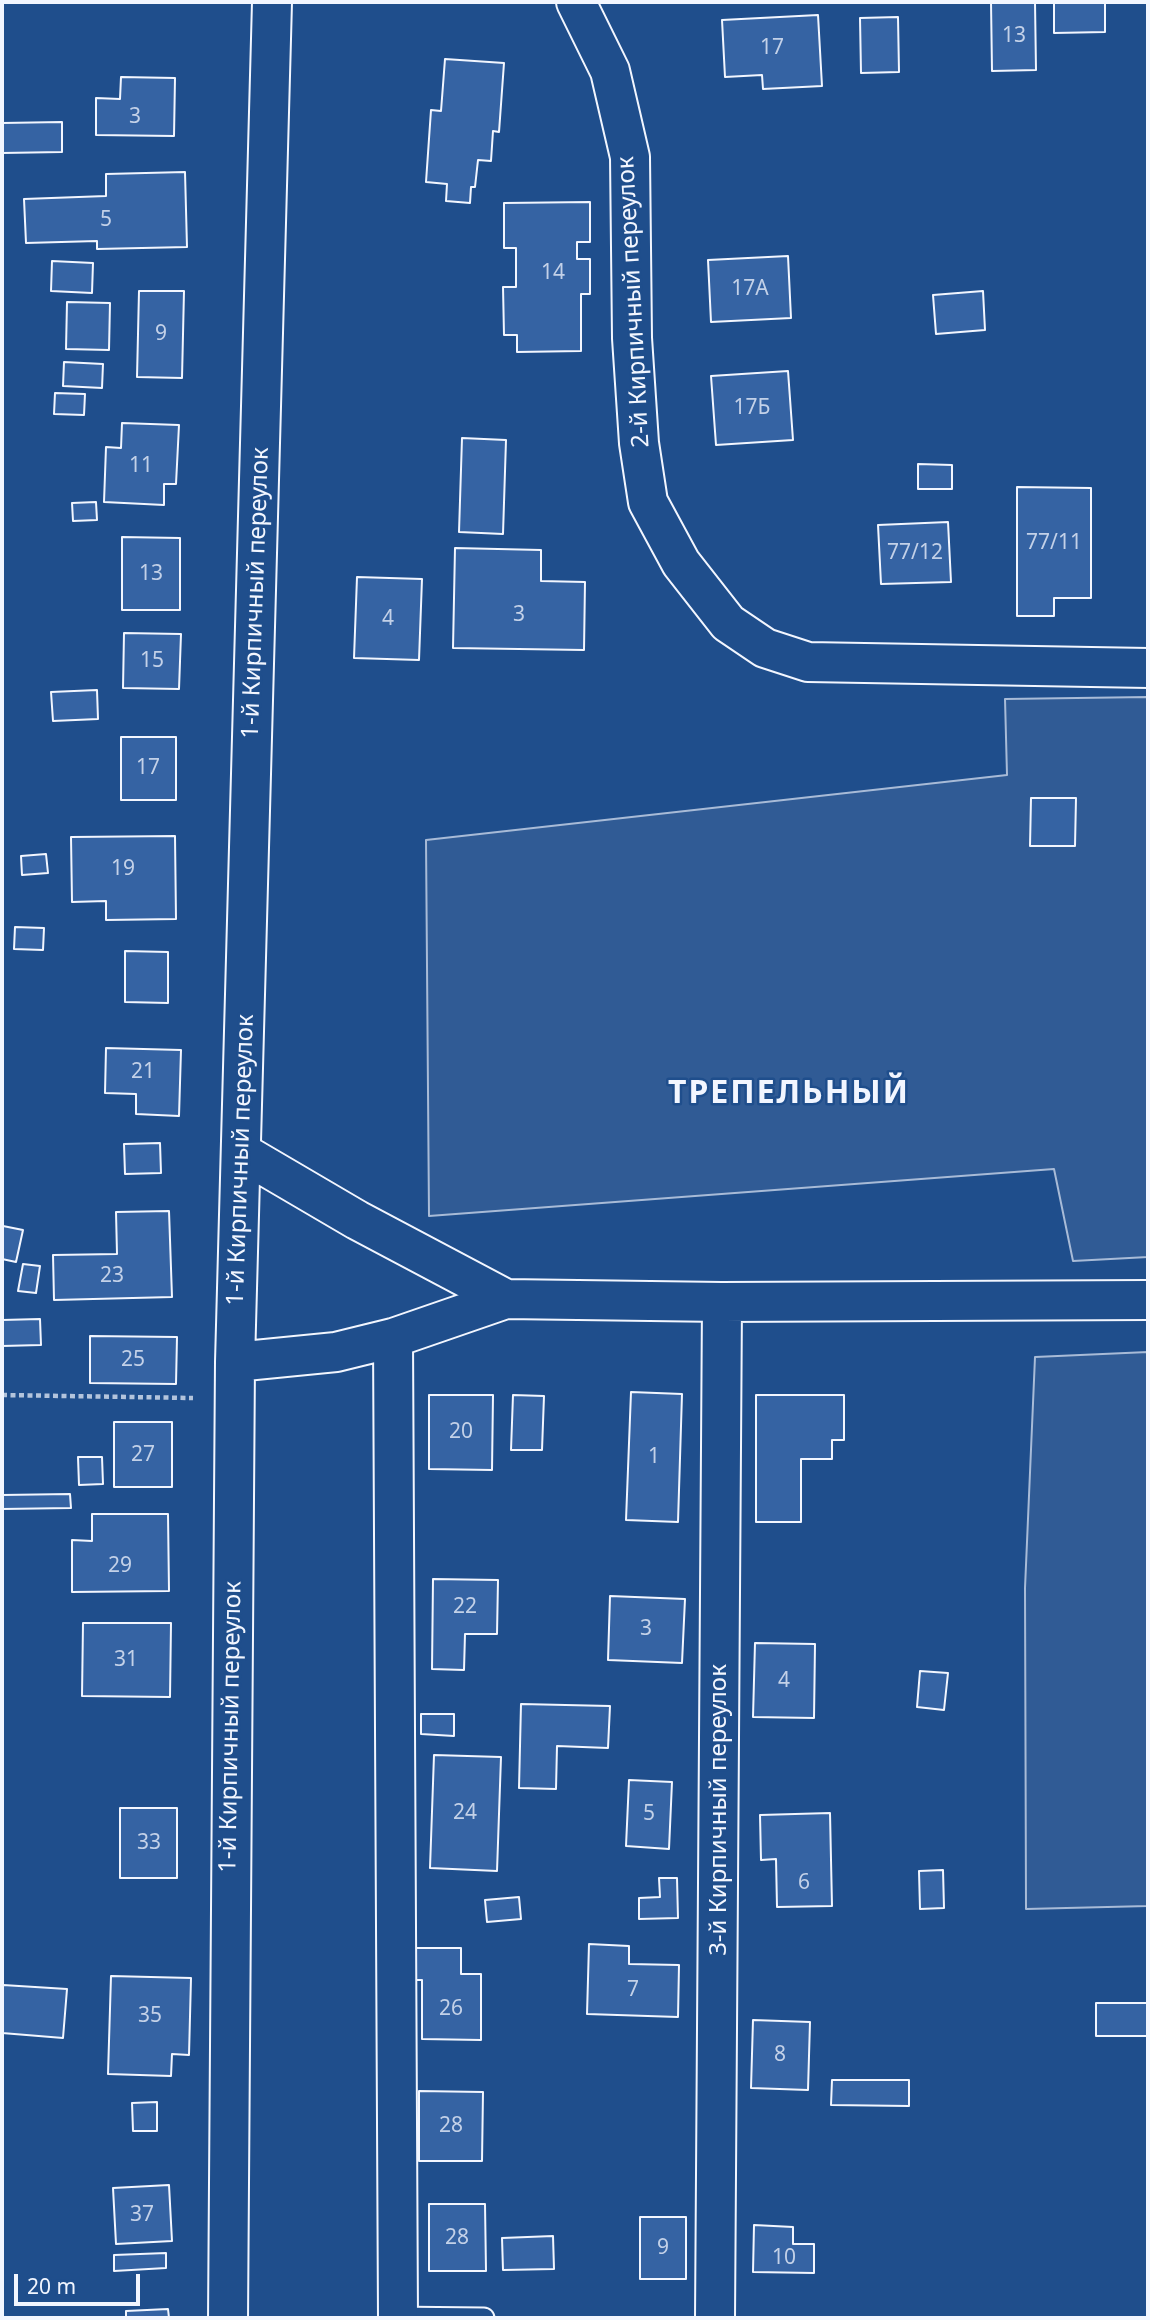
<!DOCTYPE html>
<html>
<head>
<meta charset="utf-8">
<style>
	body { margin:0 }
	#map { position:relative; width:1150px; height:2320px; overflow:hidden; background:#1f4e8c; font-family:"Noto Sans",sans-serif }
	canvas { display:block }
	.frame { position:absolute; inset:0; border:4px solid #f2f6ff; pointer-events:none }
	.scale { position:absolute; left:14px; top:2274px; width:126px; height:32px; box-sizing:border-box; border:4px solid #f2f6ff; border-top:0; padding-left:9px; font-size:21px; line-height:24px; white-space:nowrap; color:#f2f6ff; -webkit-text-stroke:5px #1f4e8c; paint-order:stroke }
</style>
</head>
<body>
<div id="map">
<canvas width="1150" height="2320"></canvas>
<div class="frame"></div>
<div class="scale">20 m</div>
</div>
<script>
const g = document.querySelector('canvas').getContext('2d');
g.lineJoin = 'round';
function fillPath(path, color) { g.fillStyle = color; g.fill(path, 'evenodd'); }
function strokePath(path, color, width, dash) { g.strokeStyle = color; g.lineWidth = width; g.lineCap = dash ? 'butt' : 'round'; g.setLineDash(dash || []); g.stroke(path); }
function label(font, color, halo, rows, align = 'center') {
  g.font = font + ' "Noto Sans",sans-serif'; g.lineWidth = 5; g.setLineDash([]); g.textBaseline = 'middle'; g.strokeStyle = halo; g.fillStyle = color; for (const [text, x, y, turn = 0] of rows) {
    g.save(); g.translate(x, y); g.rotate((+turn || 0) * Math.PI / 180); g.textAlign = isNaN(turn) ? turn : align; if (halo) g.strokeText(text, 0, 0); g.fillText(text, 0, 0); g.restore();
  }
}
const built = new Path2D(`
	M 1148,697 L 1148,1257 L 1073,1261 L 1054,1169 L 429,1216 L 426,840 L 1007,775 L 1005,699 Z
	M 1148,1352 L 1148,1906 L 1026,1909 L 1025,1588 L 1035,1357 Z`);
fillPath(built, '#305b95');
strokePath(built, '#a8bbd7', 2);
const building = new Path2D(`
	M 991,2 L 1035,2 L 1036,70 L 992,71 Z
	M 1054,2 L 1105,2 L 1105,32 L 1054,33 Z
	M 818,15 L 822,86 L 763,89 L 762,75 L 725,77 L 722,20 Z
	M 898,17 L 899,72 L 861,73 L 860,18 Z
	M 445,59 L 504,63 L 499,132 L 493,131 L 491,161 L 478,160 L 475,187 L 471,187 L 470,203 L 446,201 L 447,184 L 426,182 L 431,110 L 441,111 Z
	M 121,77 L 175,78 L 174,136 L 96,135 L 96,98 L 120,99 Z
	M 62,122 L 62,152 L 2,153 L 2,123 Z
	M 185,172 L 187,247 L 97,249 L 97,241 L 26,243 L 24,199 L 106,196 L 106,174 Z
	M 590,202 L 590,242 L 577,242 L 577,259 L 590,259 L 590,294 L 581,294 L 581,351 L 517,352 L 517,335 L 504,335 L 503,287 L 516,287 L 516,248 L 504,248 L 504,203 Z
	M 788,256 L 791,318 L 711,322 L 708,260 Z
	M 52,261 L 93,263 L 92,293 L 51,291 Z
	M 139,291 L 184,291 L 182,378 L 137,377 Z
	M 983,291 L 985,330 L 936,334 L 933,295 Z
	M 67,302 L 110,303 L 109,350 L 66,349 Z
	M 64,362 L 103,364 L 102,388 L 63,386 Z
	M 788,371 L 793,440 L 716,445 L 711,376 Z
	M 55,393 L 85,394 L 84,415 L 54,414 Z
	M 122,423 L 179,425 L 176,484 L 164,484 L 164,505 L 104,502 L 106,447 L 121,448 Z
	M 462,438 L 506,440 L 503,534 L 459,532 Z
	M 918,464 L 952,465 L 952,489 L 918,489 Z
	M 1017,487 L 1091,488 L 1091,598 L 1054,598 L 1054,616 L 1017,616 Z
	M 96,502 L 97,520 L 73,521 L 72,503 Z
	M 948,522 L 951,582 L 881,584 L 878,525 Z
	M 122,537 L 180,538 L 180,610 L 122,610 Z
	M 455,548 L 541,550 L 541,581 L 585,582 L 584,650 L 453,648 Z
	M 357,577 L 422,579 L 419,660 L 354,658 Z
	M 124,633 L 181,634 L 179,689 L 123,688 Z
	M 97,690 L 98,719 L 53,721 L 51,692 Z
	M 121,737 L 176,737 L 176,800 L 121,800 Z
	M 1031,798 L 1076,798 L 1075,846 L 1030,846 Z
	M 175,836 L 176,919 L 106,920 L 106,901 L 72,902 L 71,837 Z
	M 46,854 L 48,873 L 22,875 L 21,856 Z
	M 15,927 L 44,928 L 43,950 L 14,949 Z
	M 125,951 L 168,952 L 168,1003 L 125,1002 Z
	M 106,1048 L 181,1050 L 179,1116 L 136,1114 L 136,1094 L 105,1093 Z
	M 160,1143 L 161,1173 L 125,1174 L 124,1144 Z
	M 169,1211 L 172,1297 L 54,1300 L 53,1255 L 117,1254 L 116,1212 Z
	M 3,1226 L 23,1230 L 16,1262 L 2,1259 Z
	M 23,1264 L 40,1266 L 36,1293 L 18,1291 Z
	M 40,1319 L 41,1345 L 2,1346 L 2,1320 Z
	M 90,1336 L 177,1337 L 176,1384 L 90,1383 Z
	M 631,1392 L 682,1394 L 678,1522 L 626,1520 Z
	M 429,1395 L 493,1395 L 492,1470 L 429,1469 Z
	M 513,1395 L 544,1396 L 542,1450 L 511,1450 Z
	M 756,1395 L 844,1395 L 844,1440 L 832,1440 L 832,1459 L 801,1459 L 801,1522 L 756,1522 Z
	M 114,1422 L 172,1422 L 172,1487 L 114,1487 Z
	M 78,1457 L 102,1457 L 103,1484 L 79,1485 Z
	M 70,1494 L 71,1508 L 2,1509 L 2,1495 Z
	M 92,1514 L 168,1514 L 169,1591 L 72,1592 L 72,1540 L 92,1541 Z
	M 433,1579 L 498,1580 L 497,1634 L 465,1634 L 464,1670 L 432,1669 Z
	M 610,1596 L 685,1599 L 682,1663 L 608,1660 Z
	M 83,1623 L 171,1623 L 170,1697 L 82,1696 Z
	M 755,1643 L 815,1644 L 814,1718 L 753,1717 Z
	M 920,1671 L 948,1673 L 944,1710 L 917,1707 Z
	M 521,1704 L 610,1706 L 608,1748 L 557,1746 L 556,1789 L 519,1788 Z
	M 421,1714 L 454,1714 L 454,1736 L 421,1734 Z
	M 434,1755 L 501,1757 L 497,1871 L 430,1868 Z
	M 629,1780 L 672,1782 L 669,1849 L 626,1846 Z
	M 120,1808 L 177,1808 L 177,1878 L 120,1878 Z
	M 830,1813 L 832,1906 L 777,1907 L 776,1859 L 761,1860 L 760,1815 Z
	M 943,1870 L 944,1908 L 920,1909 L 919,1871 Z
	M 659,1878 L 677,1878 L 678,1918 L 639,1919 L 639,1898 L 660,1897 Z
	M 519,1897 L 521,1919 L 487,1922 L 485,1900 Z
	M 589,1944 L 629,1946 L 629,1964 L 679,1965 L 678,2017 L 587,2014 Z
	M 405,1948 L 461,1948 L 461,1974 L 481,1974 L 481,2040 L 422,2039 L 422,1980 L 405,1980 Z
	M 111,1976 L 191,1978 L 189,2055 L 172,2054 L 171,2076 L 108,2074 Z
	M 3,1985 L 67,1989 L 63,2038 L 2,2033 Z
	M 1096,2003 L 1148,2003 L 1148,2036 L 1096,2036 Z
	M 753,2020 L 810,2022 L 808,2090 L 751,2088 Z
	M 832,2080 L 909,2080 L 909,2106 L 831,2105 Z
	M 419,2091 L 483,2092 L 482,2161 L 419,2161 Z
	M 157,2102 L 157,2131 L 133,2131 L 132,2103 Z
	M 169,2185 L 172,2241 L 116,2244 L 113,2188 Z
	M 429,2204 L 485,2204 L 486,2271 L 429,2271 Z
	M 640,2217 L 686,2217 L 686,2279 L 640,2279 Z
	M 754,2225 L 793,2227 L 793,2244 L 814,2244 L 814,2273 L 753,2272 Z
	M 553,2236 L 554,2269 L 503,2270 L 502,2238 Z
	M 166,2253 L 166,2268 L 114,2271 L 114,2255 Z
	M 168,2309 L 169,2318 L 126,2318 L 126,2311 Z`);
fillPath(building, '#3563a3');
strokePath(building, '#f2f6ff', 2);
const service = new Path2D(`
	M 391,2317 L 484,2318`);
const minor = new Path2D(`
	M 576,2 L 610,71 L 630,157 L 632,338 L 639,443 L 648,502 L 681,563 L 728,623 L 765,648 L 808,662 L 1148,668
	M 241,1152 L 357,1220 L 506,1299
	M 393,1338 L 398,2318
	M 235,1362 L 336,1352 L 393,1338 L 506,1299 L 722,1302 L 1148,1300
	M 228,2318 L 235,1362 L 272,2
	M 715,2318 L 722,1302`);
strokePath(service, '#f2f6ff', 23);
strokePath(minor, '#f2f6ff', 42);
strokePath(new Path2D(`
	M 2,1395 L 193,1398`), '#b3c4dc', 4.5, [5, 3.5]);
strokePath(service, '#1f4e8c', 19);
strokePath(minor, '#1f4e8c', 38);
label('21px', '#c3d1e8', null, [
	["13",1014,36],
	["17",772,48],
	["3",135,117],
	["5",106,220],
	["14",553,273],
	["17А",750,289],
	["9",161,334],
	["17Б",752,408],
	["11",141,466],
	["77/11",1054,543],
	["77/12",915,553],
	["13",151,574],
	["3",519,615],
	["4",388,619],
	["15",152,661],
	["17",148,768],
	["19",123,869],
	["21",143,1072],
	["23",112,1276],
	["25",133,1360],
	["20",461,1432],
	["27",143,1455],
	["1",654,1457],
	["29",120,1566],
	["22",465,1607],
	["3",646,1629],
	["31",126,1660],
	["4",784,1681],
	["24",465,1813],
	["5",649,1814],
	["33",149,1843],
	["6",804,1883],
	["7",633,1990],
	["26",451,2009],
	["35",150,2016],
	["8",780,2055],
	["28",451,2126],
	["37",142,2215],
	["28",457,2238],
	["9",663,2248],
	["10",784,2258]
]);
label('24px', '#f2f6ff', '#1f4e8c', [
	["2-й Кирпичный переулок",634,302,-93],
	["1-й Кирпичный переулок",256,593,-88],
	["1-й Кирпичный переулок",241,1160,-88],
	["1-й Кирпичный переулок",231,1727,-89],
	["3-й Кирпичный переулок",719,1810,-90]
]);
g.letterSpacing = '2px';
label('bold 32px', '#f2f6ff', '#1f4e8c', [
	["ТРЕПЕЛЬНЫЙ",789,1094]
]);
g.letterSpacing = '0px';
</script>
</body>
</html>
